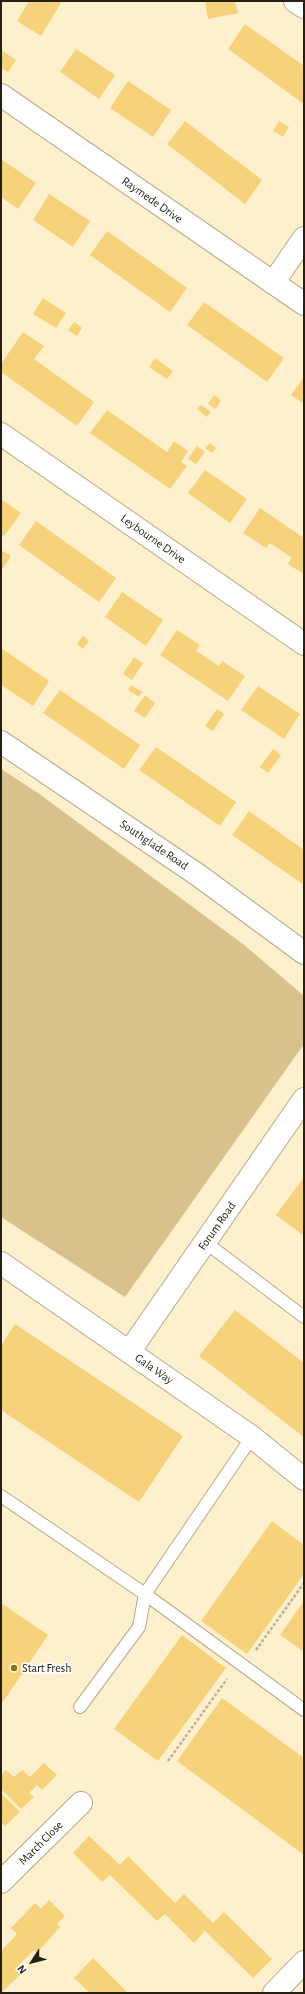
<!DOCTYPE html>
<html>
<head>
<meta charset="utf-8">
<style>
	body { margin:0 }
	#map { position:relative; width:305px; height:1994px; overflow:hidden; background:#feefcd; font-family:"Alegreya Sans",sans-serif }
	canvas { display:block }
	.frame { position:absolute; inset:0; border:2px solid #262014; pointer-events:none }
	.north { position:absolute; left:12px; top:1942px; width:40px; height:40px; -webkit-text-stroke:3px #fff; paint-order:stroke; rotate:234deg; font-size:11px; font-weight:700; line-height:16px; text-align:center; color:#262014 }
	.north::after { content:''; display:block; margin:auto; width:14px; height:18px; background:#262014; clip-path:polygon(50% 0,100% 100%,50% 72%,0 100%) }
</style>
</head>
<body>
<div id="map">
<canvas width="305" height="1994"></canvas>
<div class="frame"></div>
<div class="north">N</div>
</div>
<script>
const g = document.querySelector('canvas').getContext('2d');
g.lineJoin = 'round';
function fillPath(path, color) { g.fillStyle = color; g.fill(path, 'evenodd'); }
function strokePath(path, color, width, dash) { g.strokeStyle = color; g.lineWidth = width; g.lineCap = dash ? 'butt' : 'round'; g.setLineDash(dash || []); g.stroke(path); }
function label(font, color, halo, rows, align = 'center') {
  g.font = font + ' "Alegreya Sans",sans-serif'; g.lineWidth = 3.5; g.setLineDash([]); g.textBaseline = 'middle'; g.strokeStyle = halo; g.fillStyle = color; for (const [text, x, y, turn = 0] of rows) {
    g.save(); g.translate(x, y); g.rotate((+turn || 0) * Math.PI / 180); g.textAlign = isNaN(turn) ? turn : align; if (halo) g.strokeText(text, 0, 0); g.fillText(text, 0, 0); g.restore();
  }
}
fillPath(new Path2D(`
	M 1,769 L 38,793 L 243,944 L 303,995 L 304,1044 L 125,1297 L 1,1217 Z`), '#d9c18b');
fillPath(new Path2D(`
	M 29,1 L 62,1 L 41,36 L 17,21 Z
	M 205,1 L 235,1 L 238,13 L 208,19 Z
	M 245,24 L 304,66 L 304,104 L 228,49 Z
	M 76,49 L 115,75 L 99,99 L 60,72 Z
	M 1,50 L 16,60 L 8,72 L 1,68 Z
	M 128,81 L 171,110 L 153,137 L 110,108 Z
	M 185,121 L 262,180 L 245,204 L 167,144 Z
	M 279,121 L 289,127 L 283,137 L 273,131 Z
	M 1,159 L 36,183 L 18,209 L 1,197 Z
	M 49,194 L 90,221 L 73,247 L 33,220 Z
	M 107,231 L 187,288 L 170,312 L 90,255 Z
	M 43,298 L 66,313 L 56,328 L 33,314 Z
	M 204,302 L 284,358 L 267,382 L 187,325 Z
	M 74,322 L 82,328 L 77,336 L 68,330 Z
	M 23,332 L 44,346 L 34,359 L 94,402 L 77,426 L 1,372 L 1,364 Z
	M 155,358 L 173,371 L 167,379 L 149,367 Z
	M 304,377 L 304,404 L 291,395 Z
	M 214,395 L 221,400 L 216,409 L 208,404 Z
	M 201,405 L 211,412 L 207,417 L 197,409 Z
	M 107,410 L 167,452 L 174,441 L 188,451 L 181,462 L 187,466 L 170,489 L 90,433 Z
	M 210,443 L 216,448 L 212,453 L 205,448 Z
	M 197,446 L 205,452 L 196,464 L 188,459 Z
	M 205,470 L 247,499 L 230,523 L 188,493 Z
	M 1,499 L 21,513 L 4,536 L 1,534 Z
	M 260,508 L 304,538 L 304,574 L 288,564 L 292,558 L 270,543 L 266,548 L 243,533 Z
	M 36,521 L 116,578 L 99,602 L 19,545 Z
	M 1,550 L 11,556 L 1,571 Z
	M 122,592 L 163,620 L 146,646 L 105,617 Z
	M 177,630 L 200,645 L 196,651 L 219,666 L 222,661 L 245,676 L 228,701 L 160,655 Z
	M 83,636 L 89,641 L 83,649 L 77,644 Z
	M 1,648 L 49,681 L 33,706 L 1,685 Z
	M 134,657 L 143,663 L 132,680 L 123,674 Z
	M 131,685 L 142,692 L 139,697 L 128,690 Z
	M 258,686 L 300,714 L 284,739 L 241,710 Z
	M 60,690 L 140,745 L 124,769 L 43,713 Z
	M 145,695 L 155,703 L 145,718 L 134,711 Z
	M 217,709 L 224,714 L 213,731 L 205,726 Z
	M 156,747 L 236,802 L 220,826 L 139,770 Z
	M 273,749 L 281,755 L 268,773 L 260,767 Z
	M 249,811 L 304,850 L 304,885 L 232,835 Z
	M 304,1177 L 304,1236 L 276,1215 Z
	M 235,1310 L 304,1363 L 304,1437 L 199,1356 Z
	M 15,1324 L 183,1436 L 139,1502 L 1,1410 L 1,1346 Z
	M 272,1521 L 304,1545 L 304,1574 L 247,1654 L 201,1621 Z
	M 304,1601 L 304,1652 L 280,1635 Z
	M 1,1603 L 48,1635 L 3,1702 L 1,1701 Z
	M 182,1635 L 226,1668 L 158,1761 L 114,1729 Z
	M 222,1698 L 304,1758 L 304,1855 L 177,1761 Z
	M 44,1763 L 57,1775 L 42,1790 L 37,1785 L 29,1793 L 34,1797 L 21,1809 L 1,1789 L 1,1775 L 6,1770 L 14,1777 L 22,1770 L 30,1777 Z
	M 1,1793 L 20,1812 L 5,1826 L 1,1822 Z
	M 89,1836 L 120,1865 L 128,1856 L 175,1903 L 184,1894 L 213,1923 L 224,1912 L 272,1959 L 253,1978 L 205,1931 L 194,1943 L 165,1914 L 157,1921 L 110,1875 L 102,1882 L 73,1853 Z
	M 49,1900 L 65,1916 L 57,1924 L 60,1927 L 37,1953 L 34,1950 L 16,1968 L 21,1974 L 1,1993 L 1,1951 L 17,1934 L 11,1928 L 35,1903 L 41,1909 Z
	M 93,1958 L 128,1993 L 90,1993 L 74,1978 Z`), '#f6d27b');
const service = new Path2D(`
	M 205,1242 L 304,1317
	M 1,1496 L 145,1594 L 304,1710
	M 80,1707 L 139,1627 L 145,1594 L 252,1437`);
const minor = new Path2D(`
	M 295,1 L 304,7
	M 1,95 L 304,304
	M 273,283 L 304,238
	M 1,434 L 304,644
	M 1,1263 L 252,1437 L 304,1479
	M 129,1352 L 304,1099
	M 1,1882 L 81,1803
	M 274,1993 L 304,1962`);
const tertiary = new Path2D(`
	M 1,742 L 198,875 L 304,953`);
strokePath(service, '#b8aa89', 14);
strokePath(minor, '#b8aa89', 24);
strokePath(tertiary, '#b8aa89', 24);
strokePath(new Path2D(`
	M 256,1650 L 304,1583
	M 168,1761 L 227,1679`), '#bcb095', 2.5, [3, 2]);
strokePath(service, '#fff', 12);
strokePath(minor, '#fff', 22);
strokePath(tertiary, '#fff', 22);
for (const [x, y, r, color] of [
	[14,1668,4,"#8f6f13"]
]) { const dot = new Path2D(); dot.arc(x, y, r, 0, 2 * Math.PI); g.fillStyle = color; g.fill(dot); strokePath(dot, '#fff', 1.5); }
label('12px', '#262014', '#fff', [
	["Raymede Drive",152,200,35],
	["Leybourne Drive",153,539,35],
	["Southglade Road",154,845,34],
	["Forum Road",217,1226,-55],
	["Gala Way",154,1369,35],
	["March Close",41,1843,-45]
]);
label('12px', '#262014', '#fff', [
	["Start Fresh",22,1668]
], 'left');
</script>
</body>
</html>
